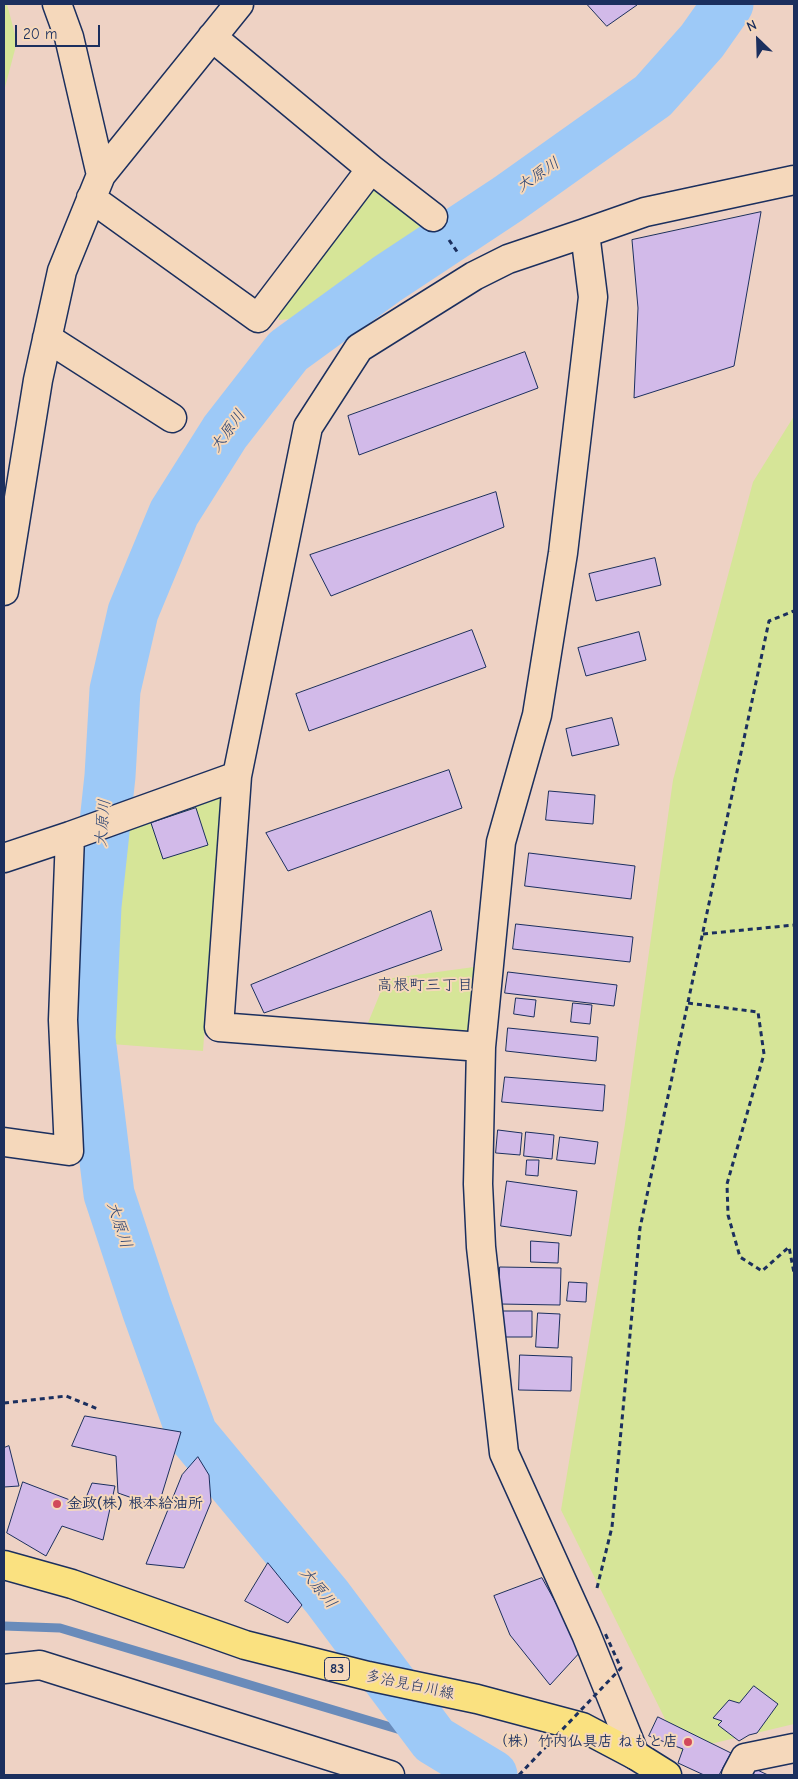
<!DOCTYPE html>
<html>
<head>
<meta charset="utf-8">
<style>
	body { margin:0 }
	#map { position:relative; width:798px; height:1779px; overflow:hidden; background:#eed2c4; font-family:"Comic Neue",sans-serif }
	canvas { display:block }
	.frame { position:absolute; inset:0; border:5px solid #1b2f5e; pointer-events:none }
	.north { position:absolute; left:733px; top:15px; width:50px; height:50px; -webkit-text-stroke:4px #f5d8bb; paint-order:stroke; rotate:336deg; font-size:14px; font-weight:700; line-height:20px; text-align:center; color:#1b2f5e }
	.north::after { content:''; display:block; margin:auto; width:18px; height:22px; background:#1b2f5e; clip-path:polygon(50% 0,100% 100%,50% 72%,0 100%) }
	.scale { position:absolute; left:15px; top:25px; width:85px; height:22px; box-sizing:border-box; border:2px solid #1b2f5e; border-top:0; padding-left:6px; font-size:15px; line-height:18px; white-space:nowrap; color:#1b2f5e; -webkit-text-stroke:4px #f5d8bb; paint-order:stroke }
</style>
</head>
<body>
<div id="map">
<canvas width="798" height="1779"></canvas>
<div class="frame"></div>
<div class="north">N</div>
<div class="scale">20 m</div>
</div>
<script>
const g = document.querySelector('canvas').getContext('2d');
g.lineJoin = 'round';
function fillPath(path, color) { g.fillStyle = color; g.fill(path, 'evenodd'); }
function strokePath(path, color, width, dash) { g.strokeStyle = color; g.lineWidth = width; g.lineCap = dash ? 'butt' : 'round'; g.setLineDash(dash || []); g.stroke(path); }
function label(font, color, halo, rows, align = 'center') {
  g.font = font + ' "Comic Neue","Klee One",sans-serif'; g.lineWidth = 4; g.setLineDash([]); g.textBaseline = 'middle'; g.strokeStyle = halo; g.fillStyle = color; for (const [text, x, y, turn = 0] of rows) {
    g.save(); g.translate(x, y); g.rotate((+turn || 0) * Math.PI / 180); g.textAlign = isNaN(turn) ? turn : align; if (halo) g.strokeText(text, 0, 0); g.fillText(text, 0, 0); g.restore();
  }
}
fillPath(new Path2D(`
	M 4,4 L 7,4 L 17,42 L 4,91 Z
	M 382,185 L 428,223 L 292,319 L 279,320 L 278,306 L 365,187 Z
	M 794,416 L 794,1724 L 681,1751 L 561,1510 L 625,1124 L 673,780 L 753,482 Z
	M 222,794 L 203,1051 L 111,1044 L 118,829 Z
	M 474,967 L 469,1038 L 365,1030 L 386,979 Z`), '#d6e598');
strokePath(new Path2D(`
	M 4,1626 L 60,1628 L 434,1740`), '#698bba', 9);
strokePath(new Path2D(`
	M 492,1775 L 434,1740 L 327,1597 L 192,1434 L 147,1309 L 109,1194 L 90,1038 L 96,906 L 110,776 L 115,690 L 133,612 L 174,513 L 225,432 L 288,351 L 387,279 L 508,199 L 653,96 L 702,41 L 728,4`), '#9dc9f7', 51);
const building = new Path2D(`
	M 587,4 L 636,4 L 637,5 L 607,26 Z
	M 761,212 L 734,366 L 634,398 L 638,308 L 632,240 Z
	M 525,352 L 538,388 L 359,455 L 348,416 Z
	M 496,492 L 504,527 L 331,596 L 310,555 Z
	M 655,558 L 661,585 L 596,601 L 589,574 Z
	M 472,630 L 486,667 L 309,731 L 296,694 Z
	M 639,632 L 646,660 L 586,676 L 578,648 Z
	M 612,718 L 619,745 L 572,756 L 566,729 Z
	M 449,770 L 462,808 L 288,871 L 266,833 Z
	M 549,791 L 595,795 L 593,824 L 546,820 Z
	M 196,808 L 208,845 L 163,859 L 151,823 Z
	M 529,853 L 635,866 L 631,899 L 525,886 Z
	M 431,911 L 442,950 L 264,1013 L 251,985 Z
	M 516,924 L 633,937 L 630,962 L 513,949 Z
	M 508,972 L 617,985 L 614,1006 L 505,993 Z
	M 516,998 L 536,1000 L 534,1017 L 514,1014 Z
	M 573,1003 L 592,1005 L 590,1024 L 571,1022 Z
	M 508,1028 L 598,1037 L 596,1061 L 506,1051 Z
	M 505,1077 L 605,1085 L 603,1111 L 502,1102 Z
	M 498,1130 L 522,1133 L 520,1155 L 496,1153 Z
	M 526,1132 L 554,1135 L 552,1159 L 524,1156 Z
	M 560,1137 L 598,1142 L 595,1164 L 557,1160 Z
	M 527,1160 L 539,1160 L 538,1176 L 526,1175 Z
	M 507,1181 L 577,1191 L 571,1236 L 501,1226 Z
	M 531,1241 L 559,1243 L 558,1263 L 531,1262 Z
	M 500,1267 L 561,1268 L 560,1305 L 499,1304 Z
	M 569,1282 L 587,1283 L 586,1302 L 567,1301 Z
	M 499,1311 L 532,1311 L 532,1337 L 499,1337 Z
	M 538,1313 L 560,1314 L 558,1348 L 536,1347 Z
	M 520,1355 L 572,1357 L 571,1391 L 519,1390 Z
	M 85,1416 L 181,1432 L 158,1507 L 118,1493 L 116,1456 L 72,1446 Z
	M 9,1446 L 19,1486 L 4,1487 L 4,1448 Z
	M 198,1457 L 209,1475 L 211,1502 L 184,1568 L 146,1564 L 182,1475 Z
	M 23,1482 L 83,1505 L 92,1483 L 115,1486 L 103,1540 L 62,1526 L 46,1556 L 7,1533 Z
	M 268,1563 L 302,1605 L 288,1623 L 245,1601 Z
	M 542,1578 L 582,1650 L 550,1685 L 510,1635 L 494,1596 Z
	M 754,1686 L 778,1704 L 757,1733 L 749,1735 L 739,1741 L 718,1725 L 722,1721 L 713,1718 L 729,1700 L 739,1703 Z
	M 658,1717 L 731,1753 L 719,1775 L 704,1775 L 678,1763 L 683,1749 L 649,1736 Z
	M 753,1768 L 768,1775 L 751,1775 Z`);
fillPath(building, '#d2bae9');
strokePath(building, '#1b2f5e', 1);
const minor = new Path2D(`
	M 57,4 L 69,37 L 101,175
	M 371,169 L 433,217
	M 91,198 L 258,318 L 371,169 L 212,37
	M 47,338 L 172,418
	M 4,591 L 38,380 L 62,271 L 101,175 L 239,4
	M 237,776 L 308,427 L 359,348 L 474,276 L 508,259 L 585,233
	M 4,858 L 70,836 L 237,776 L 219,1027 L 481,1047
	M 4,1142 L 69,1151 L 63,1020 L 70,836
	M 4,1669 L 40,1665 L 390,1775
	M 635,1755 L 586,1634 L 504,1453 L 481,1247 L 478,1184 L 481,1047 L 501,842 L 537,715 L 563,553 L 593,297 L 585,233 L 645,212 L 794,180
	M 736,1775 L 745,1758 L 794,1748`);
const primary = new Path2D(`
	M 4,1565 L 72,1584 L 245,1645 L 368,1676 L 477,1699 L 582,1727 L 635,1755 L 667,1775`);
strokePath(minor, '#1b2f5e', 31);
strokePath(primary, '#1b2f5e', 31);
strokePath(new Path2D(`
	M 449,240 L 458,253
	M 703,934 L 794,925
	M 688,1003 L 758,1012 L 764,1054 L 727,1184 L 728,1215 L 740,1257 L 762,1271 L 789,1247 L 794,1273
	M 4,1403 L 66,1396 L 98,1409
	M 597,1588 L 612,1527 L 640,1228 L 769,621 L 794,611`), '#1b2f5e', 3, [5, 4]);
strokePath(minor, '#f5d8bb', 28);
strokePath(primary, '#fae180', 28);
strokePath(new Path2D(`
	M 519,1775 L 621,1668 L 604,1631`), '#1b2f5e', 3, [5, 4]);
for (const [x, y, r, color] of [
	[57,1504,5,"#d1495b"],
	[688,1742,5,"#d1495b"]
]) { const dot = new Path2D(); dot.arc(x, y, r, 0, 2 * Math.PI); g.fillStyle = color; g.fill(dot); strokePath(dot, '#f5d8bb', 2); }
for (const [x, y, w] of [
	[337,1669,25]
]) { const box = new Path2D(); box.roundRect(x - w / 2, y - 11.5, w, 23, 4); g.fillStyle = '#f5d8bb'; g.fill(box); strokePath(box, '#1b2f5e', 1); }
label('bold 14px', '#1b2f5e', null, [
	["83",337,1669]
]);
label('bold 15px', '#1b2f5e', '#f5d8bb', [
	["金政(株) 根本給油所",67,1504],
	["（株）竹内仏具店 ねもと店",678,1742,"right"]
], 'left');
label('15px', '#1b2f5e', '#f5d8bb', [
	["多治見白川線",410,1685,12]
]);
label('italic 16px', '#2e4675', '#f5d8bb', [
	["大原川",538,175,-34],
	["大原川",228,431,-54],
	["大原川",103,823,-85],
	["大原川",119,1225,72],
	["大原川",318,1588,51]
]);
label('16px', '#1b2f5e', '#f5d8bb', [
	["高根町三丁目",425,985]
]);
</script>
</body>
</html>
